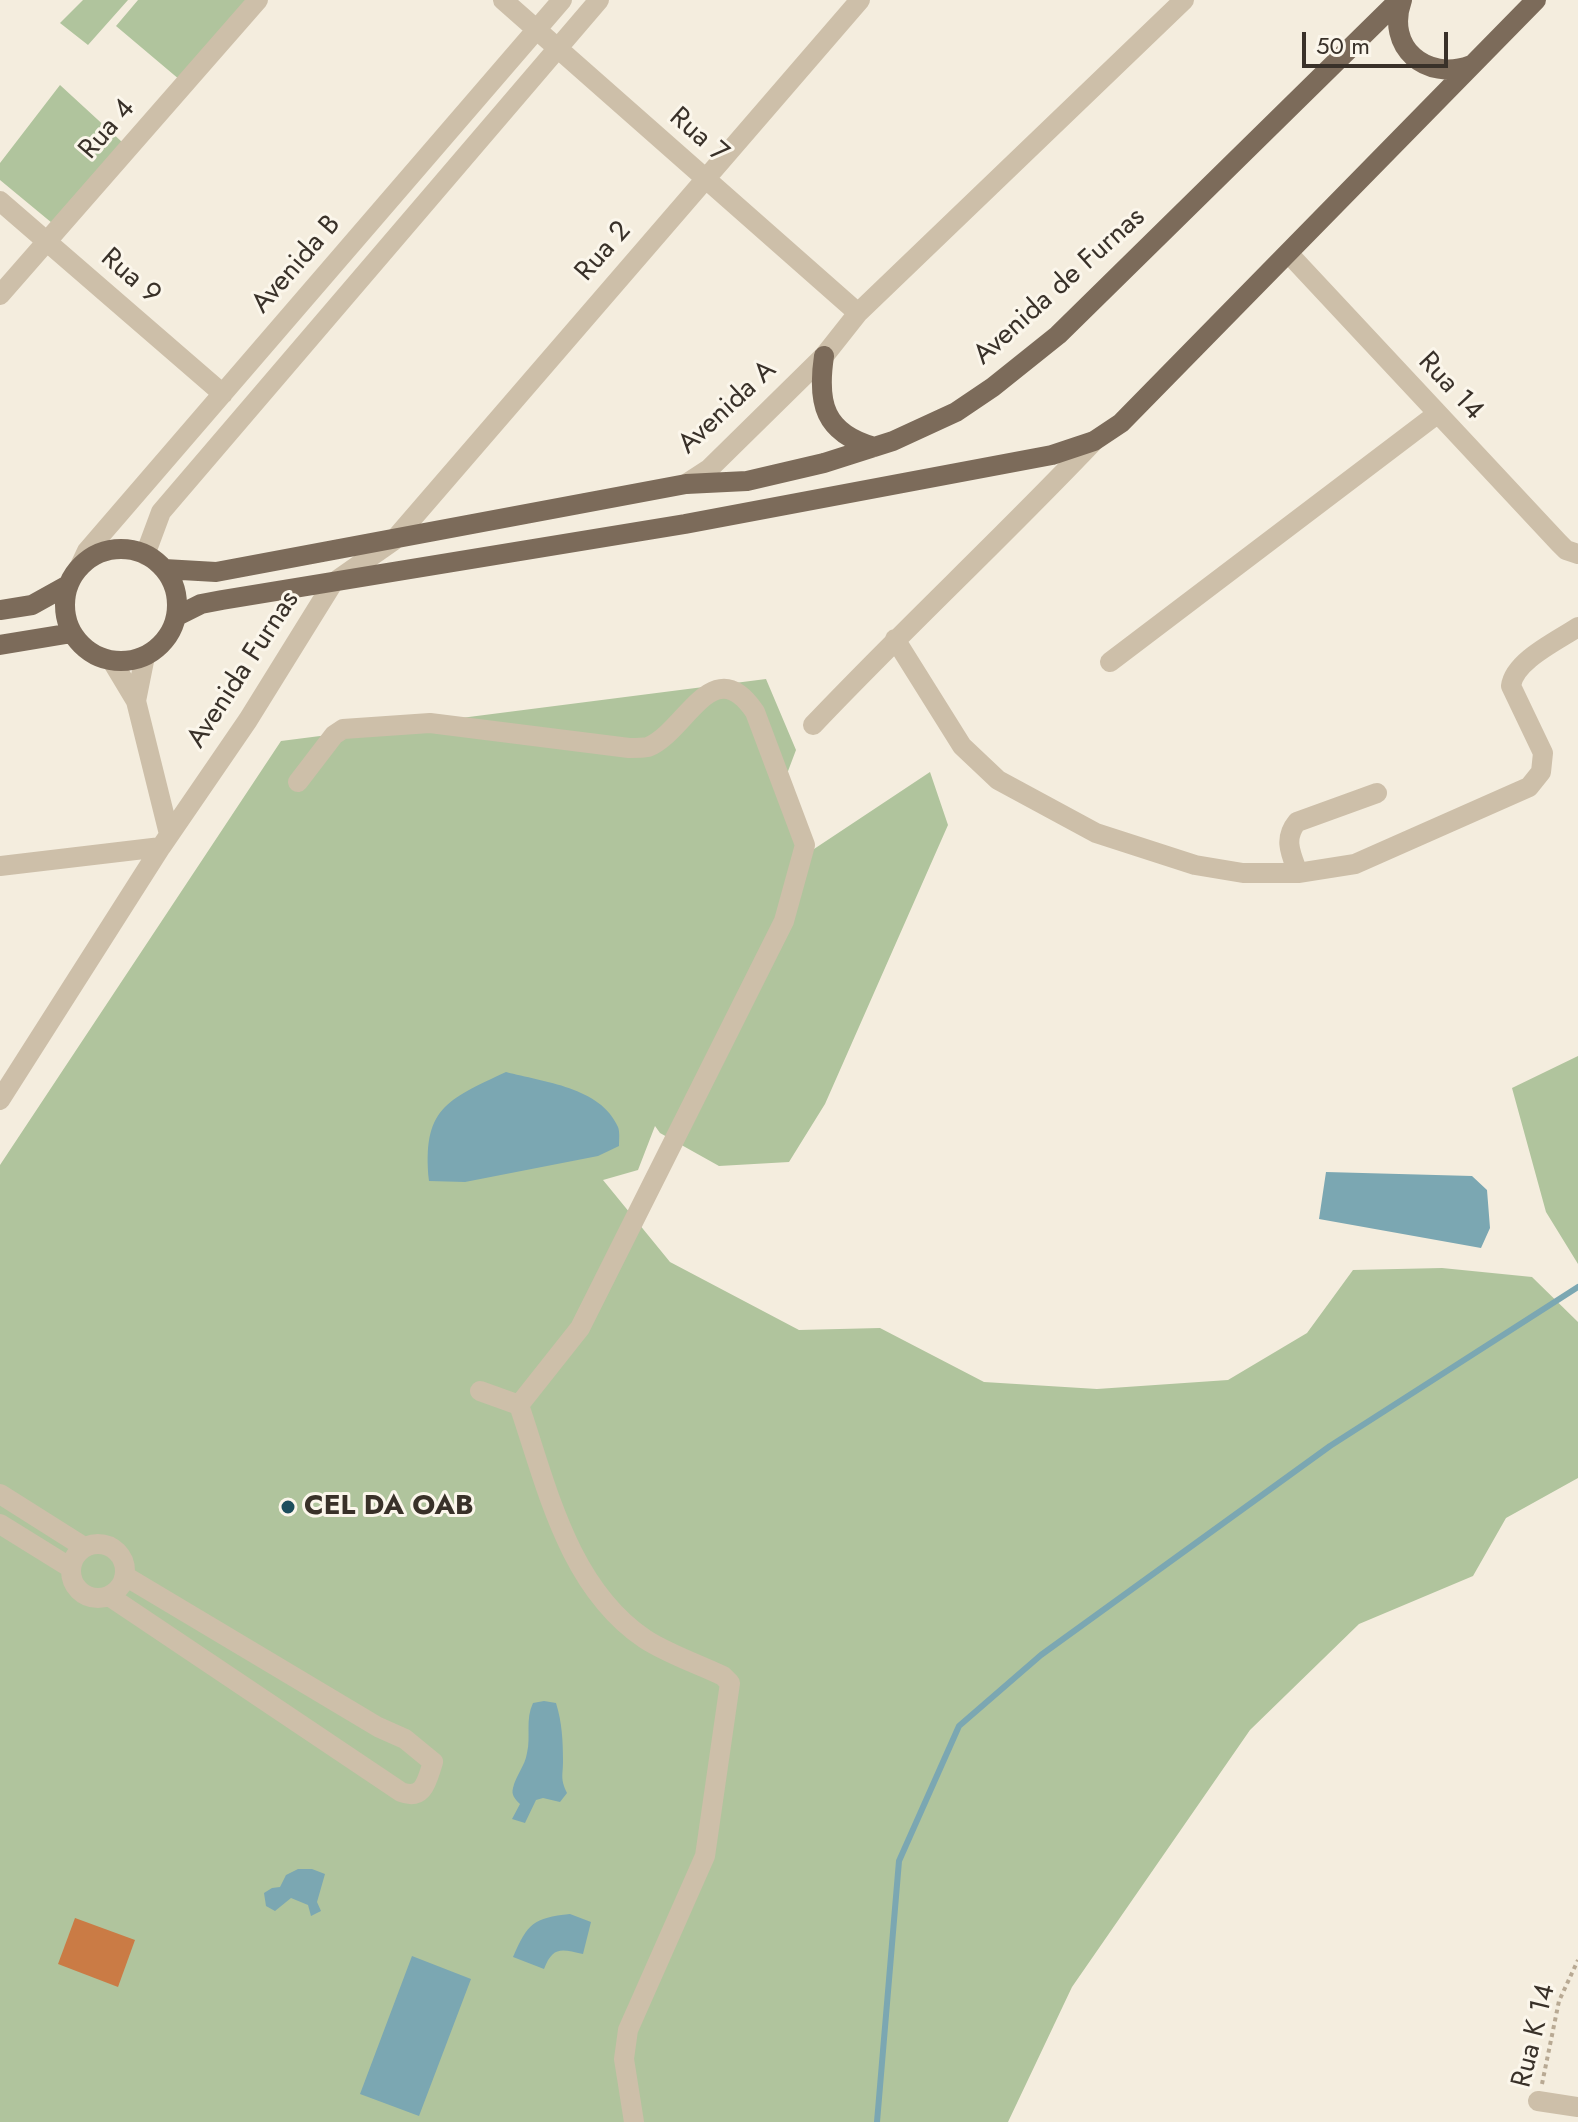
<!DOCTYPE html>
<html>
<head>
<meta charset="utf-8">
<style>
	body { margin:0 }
	#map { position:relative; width:1578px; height:2122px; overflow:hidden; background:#f4edde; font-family:Jost,sans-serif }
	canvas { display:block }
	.scale { position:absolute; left:1302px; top:32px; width:146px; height:36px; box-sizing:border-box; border:4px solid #393129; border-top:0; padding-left:10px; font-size:24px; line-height:28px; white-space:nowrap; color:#393129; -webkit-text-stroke:6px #fbf6eb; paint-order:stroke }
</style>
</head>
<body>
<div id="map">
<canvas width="1578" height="2122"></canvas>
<div class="scale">50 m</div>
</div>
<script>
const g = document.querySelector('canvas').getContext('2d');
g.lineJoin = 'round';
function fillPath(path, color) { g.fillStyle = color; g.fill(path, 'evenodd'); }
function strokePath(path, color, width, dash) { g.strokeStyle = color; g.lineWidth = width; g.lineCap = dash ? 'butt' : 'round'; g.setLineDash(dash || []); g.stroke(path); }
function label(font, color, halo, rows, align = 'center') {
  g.font = font + ' Jost,sans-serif'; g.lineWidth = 6; g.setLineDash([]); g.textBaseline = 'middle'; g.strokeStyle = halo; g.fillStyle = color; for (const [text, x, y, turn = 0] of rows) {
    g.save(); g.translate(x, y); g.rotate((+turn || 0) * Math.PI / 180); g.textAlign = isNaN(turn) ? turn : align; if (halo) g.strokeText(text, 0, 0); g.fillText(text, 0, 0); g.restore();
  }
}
fillPath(new Path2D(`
	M 83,0 L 128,0 L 88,45 L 60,23 Z
	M 138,0 L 249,0 L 180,80 L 116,26 Z
	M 60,85 L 122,142 L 52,223 L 0,180 L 0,163 Z
	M 766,679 L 796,750 L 782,787 L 811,851 L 930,772 L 948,825 L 825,1104 L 789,1162 L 719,1166 L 660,1133 L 655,1126 L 638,1170 L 603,1180 L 670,1262 L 799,1330 L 880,1328 L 984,1382 L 1097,1389 L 1228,1380 L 1307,1333 L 1353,1270 L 1442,1268 L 1532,1277 L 1578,1322 L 1578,1478 L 1506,1518 L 1473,1576 L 1359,1624 L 1250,1730 L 1072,1987 L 1008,2122 L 0,2122 L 0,1165 L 281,741 Z
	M 1578,1056 L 1578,1264 L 1546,1212 L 1512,1088 Z`), '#b0c49d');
fillPath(new Path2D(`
	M 506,1072 C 543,1082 601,1087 618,1127 C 620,1132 619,1141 619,1146 L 598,1156 L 465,1182 L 429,1181 C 422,1109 446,1100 506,1072 Z
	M 1326,1172 L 1472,1176 L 1487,1190 L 1490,1228 L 1481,1248 L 1319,1219 Z
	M 544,1701 L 556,1703 C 562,1722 563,1741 563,1761 C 563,1776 560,1778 567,1793 L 560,1802 L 543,1798 L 536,1800 L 525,1823 L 512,1819 L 520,1804 C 515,1799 511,1795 513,1788 C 516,1775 525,1766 527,1753 C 531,1736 525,1720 533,1703 Z
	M 298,1869 L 312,1869 L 325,1874 L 317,1902 L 321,1911 L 311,1916 L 308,1905 L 291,1898 L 275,1911 L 266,1906 L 264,1893 L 272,1888 L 280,1887 L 286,1875 Z
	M 570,1914 L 591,1922 L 583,1954 C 561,1949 553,1946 544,1969 L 513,1957 C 528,1923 533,1918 570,1914 Z
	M 412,1956 L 471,1979 L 419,2116 L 360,2094 Z`), '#7ba7b2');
strokePath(new Path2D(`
	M 877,2122 L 899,1861 L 959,1726 L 1041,1655 L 1330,1446 L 1578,1287`), '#7ba7b2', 6);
fillPath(new Path2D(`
	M 75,1918 L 135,1940 L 118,1987 L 58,1964 Z`), '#ca7b45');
strokePath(new Path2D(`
	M 1542,2084 L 1559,2001 L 1578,1960`), '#b8a993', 4, [4, 4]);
strokePath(new Path2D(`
	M 503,0 L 858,313
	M 0,201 L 223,394
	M 1289,254 L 1559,543 L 1566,550 L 1578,554
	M 0,295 L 258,0
	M 686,484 L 709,469 L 824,356 L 858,313 L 1184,0
	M 145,555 L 161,512 L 599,0
	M 79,568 L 87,551 L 562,0
	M 895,639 L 962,746 L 998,780 L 1096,833 L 1195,865 L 1243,873 L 1298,873 L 1355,864 L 1529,787 L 1541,772 L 1543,753 L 1511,686 C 1514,661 1557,641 1578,627
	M 112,661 L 136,701 L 169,834
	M 1110,662 L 1437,414
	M 136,701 L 145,656
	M 813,725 C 905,628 1003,537 1094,441
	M 298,782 L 334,735 L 343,729 L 430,723 L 629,748 C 634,748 643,748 648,747 C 686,732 713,649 755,712 L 805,845 L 784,921 L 580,1328 L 519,1405
	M 0,866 L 161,847
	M 1298,873 C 1291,854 1283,839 1297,822 L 1377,793
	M 0,1100 L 161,847 L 248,720 L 333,583 L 393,541 L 860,0
	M 480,1391 L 519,1405 C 547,1487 568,1587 645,1639 C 668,1654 698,1664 723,1676 L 730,1683 L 705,1856 L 628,2030 L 624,2059 L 634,2122
	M 0,1494 L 84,1547
	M 0,1524 L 71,1568
	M71 1571a27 27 0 1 1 54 0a27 27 0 1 1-54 0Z
	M 109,1596 L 401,1792 C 424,1801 427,1780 433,1762 L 405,1739 L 378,1727 L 125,1576
	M 1538,2101 L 1578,2107`), '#cdbfa9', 20);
strokePath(new Path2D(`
	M 1402,0 C 1385,47 1426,82 1471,65
	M 824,356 C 817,403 824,433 874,447
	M65 605a56 56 0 1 1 112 0a56 56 0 1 1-112 0Z
	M 164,569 L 216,572 L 686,484 L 747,481 L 824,463 L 893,441 L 956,412 L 993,387 L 1058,335 L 1399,0
	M 0,610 L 32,605 L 68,585
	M 177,616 L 201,604 L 222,600 L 685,524 L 1052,455 L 1094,441 L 1121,423 L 1536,0
	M 0,645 L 72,633`), '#7c6b5a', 20);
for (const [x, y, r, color] of [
	[288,1507,8,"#1d4e5d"]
]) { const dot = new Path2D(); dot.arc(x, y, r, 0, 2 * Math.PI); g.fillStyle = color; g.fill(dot); strokePath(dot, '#fbf6eb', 3); }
label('28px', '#393129', '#fbf6eb', [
	["Rua 4",108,130,-49],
	["Rua 7",698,136,41],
	["Rua 2",604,252,-49],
	["Avenida B",297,265,-49],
	["Rua 9",130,277,41],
	["Avenida de Furnas",1060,287,-42],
	["Rua 14",1450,387,47],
	["Avenida A",728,408,-43],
	["Avenida Furnas",244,670,-57],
	["Rua K 14",1535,2036,-76]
]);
label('bold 28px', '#393129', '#fbf6eb', [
	["CEL DA OAB",304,1507]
], 'left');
</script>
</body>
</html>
